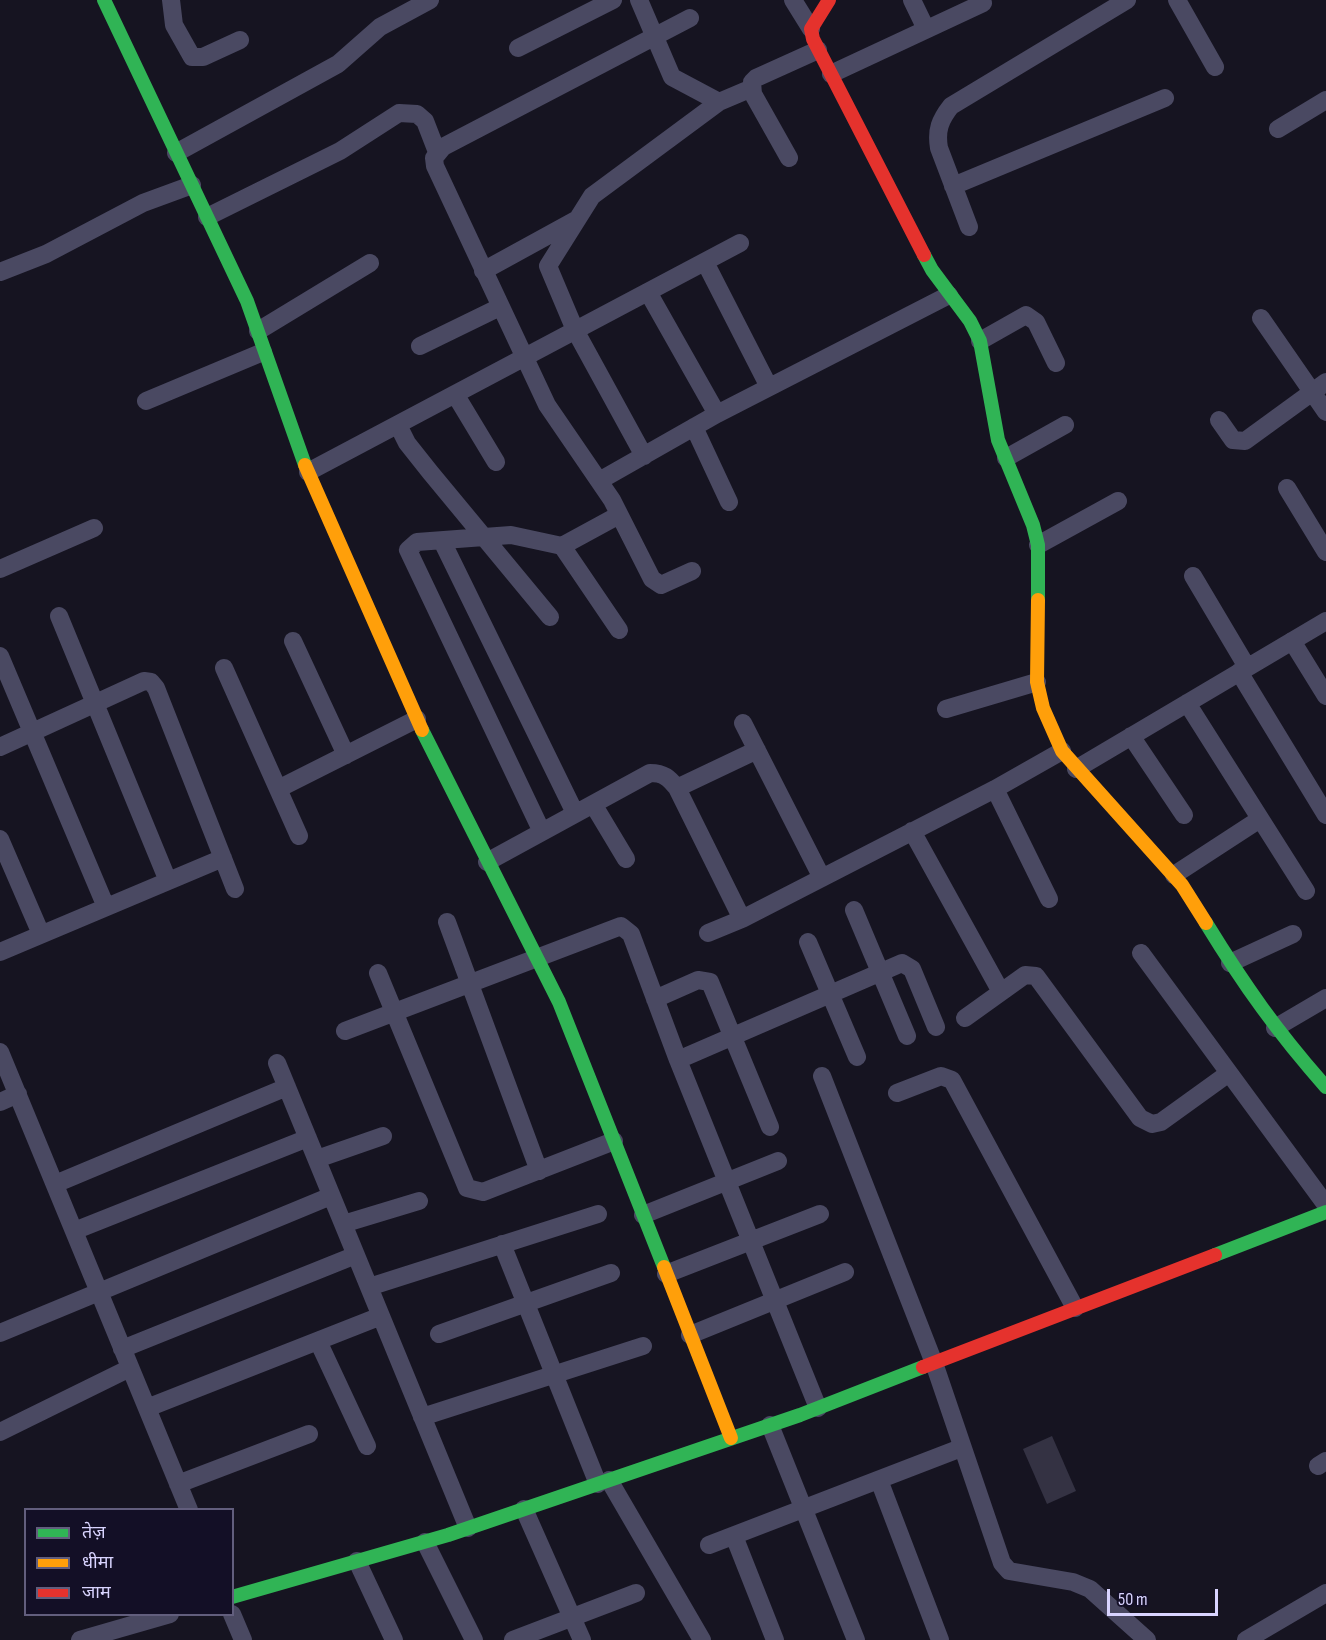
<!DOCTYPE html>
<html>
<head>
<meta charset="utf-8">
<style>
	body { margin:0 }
	#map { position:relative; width:1326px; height:1640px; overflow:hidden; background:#161421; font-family:"Sofia Sans Condensed","Noto Sans Devanagari",sans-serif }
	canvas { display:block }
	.legend { position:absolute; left:24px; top:1508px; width:210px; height:108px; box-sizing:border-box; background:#130f26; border:2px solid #625e7d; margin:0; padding:8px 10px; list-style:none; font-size:18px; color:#d9d4ff }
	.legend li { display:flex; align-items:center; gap:12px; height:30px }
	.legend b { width:30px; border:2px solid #625e7d }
	.scale { position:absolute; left:1107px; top:1589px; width:111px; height:27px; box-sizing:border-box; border:3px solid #d9d4ff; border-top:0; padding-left:8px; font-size:18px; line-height:21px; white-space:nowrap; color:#d9d4ff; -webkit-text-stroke:4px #130f26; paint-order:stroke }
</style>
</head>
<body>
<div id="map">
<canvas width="1326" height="1640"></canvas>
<ul class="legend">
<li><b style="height:8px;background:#30b455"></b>तेज़</li>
<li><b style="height:8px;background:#ff9f0a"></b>धीमा</li>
<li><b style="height:8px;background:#e5322d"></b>जाम</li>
</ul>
<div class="scale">50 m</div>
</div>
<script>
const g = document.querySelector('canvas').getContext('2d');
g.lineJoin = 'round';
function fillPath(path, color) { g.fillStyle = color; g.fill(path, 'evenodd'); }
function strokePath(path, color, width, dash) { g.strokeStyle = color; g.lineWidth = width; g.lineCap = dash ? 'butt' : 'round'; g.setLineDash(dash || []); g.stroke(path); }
fillPath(new Path2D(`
	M 1052,1436 L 1076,1491 L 1047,1504 L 1023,1449 Z`), '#343243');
strokePath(new Path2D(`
	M 171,0 L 174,25 L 192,57 L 203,57 L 240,40
	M 639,0 L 672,77 L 719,102 L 752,88
	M 793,0 L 811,29
	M 912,0 L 926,29
	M 1177,0 L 1215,67
	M 690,18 L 443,147 L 434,158 L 435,166 L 547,405 L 612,500 L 652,579 L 661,585 L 692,571
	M 518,48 L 613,0
	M 831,74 L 983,3
	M 1278,129 L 1326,100
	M 176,153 L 338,64 L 380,27 L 430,0
	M 789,158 L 753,94 L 752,82 L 756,78 L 818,50
	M 953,186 L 1165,98
	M 207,217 L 340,151 L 399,113 L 417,114 L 425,121 L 437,152
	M 969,227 L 939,148 C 936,130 940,120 951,106 L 1127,0
	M 705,262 L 769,387
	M 483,271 L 576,220
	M 0,272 L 46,254 L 143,203 L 192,185
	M 648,292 L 717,414
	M 1261,318 L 1326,412
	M 258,331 L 370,263
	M 980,341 L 1026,315 L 1036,322 L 1056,363
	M 420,346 L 500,307
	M 455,394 L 496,462
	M 146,401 L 263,352
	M 1219,420 L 1233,440 L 1245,441 L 1326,382
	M 398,425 L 407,443 L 430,472 L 550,617
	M 694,427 L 729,502
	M 644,456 L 575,330 L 548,266 L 592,196 L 719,102
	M 1006,458 L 1065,425
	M 308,472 L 740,243
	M 599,481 L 717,414 L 949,295
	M 1287,488 L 1326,552
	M 442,541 L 575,813
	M 1038,545 L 1118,501
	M 562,546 L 619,630
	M 0,569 L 94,528
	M 1193,576 L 1247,667
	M 59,616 L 168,881
	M 293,641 L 346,755
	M 1292,641 L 1326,696
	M 0,656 L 106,907
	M 224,668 L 299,836
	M 1239,672 L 1326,815
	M 1187,703 L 1306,891
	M 946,709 L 1037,682
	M 743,723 L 822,878
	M 1131,736 L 1184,815
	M 0,747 L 144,681 L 151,682 L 156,688 L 235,889
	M 1076,769 L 1326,621
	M 677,788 L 757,750
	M 278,789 L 417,719
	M 995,789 L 1049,899
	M 593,804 L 626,859
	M 912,831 L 1001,992
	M 542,832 L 408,550 L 417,542 L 511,535 L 562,546 L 619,515
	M 0,839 L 41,934
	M 487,862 L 650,773 C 664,773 669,778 677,788 L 742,919 L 995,789 L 1062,751
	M 1174,875 L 1260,819
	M 854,910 L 907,1036
	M 447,922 L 539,1171
	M 708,933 L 742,919
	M 808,942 L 857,1057
	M 0,952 L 223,858
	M 1141,953 L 1326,1205
	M 1230,963 L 1293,934
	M 378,973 L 467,1188 L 483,1192 L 614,1141
	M 655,999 L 698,980 L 710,982 L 770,1127
	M 965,1018 L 1025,975 L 1036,976 L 1140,1118 L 1152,1124 L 1161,1122 L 1229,1073
	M 1275,1028 L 1326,998
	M 345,1031 L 621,926 L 631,934 L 678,1060
	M 0,1052 L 189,1510
	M 277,1063 L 468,1528
	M 822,1076 L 934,1363 L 1002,1563 L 1009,1571 L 1073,1582 L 1090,1589 L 1147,1640
	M 897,1093 L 941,1076 L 952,1080 L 1075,1308
	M 0,1102 L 18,1094
	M 317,1159 L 383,1136
	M 55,1184 L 287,1087
	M 643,1215 L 778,1161
	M 343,1224 L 419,1201
	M 74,1231 L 308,1138
	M 502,1244 L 598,1484
	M 666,1274 L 820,1214
	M 369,1287 L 598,1214
	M 0,1333 L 331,1196
	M 439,1334 L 611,1273
	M 690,1335 L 845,1272
	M 318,1341 L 367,1446
	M 122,1349 L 356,1255
	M 147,1408 L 381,1316
	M 818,1408 L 678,1060 L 902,963 L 912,969 L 936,1027
	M 422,1417 L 643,1346
	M 770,1425 L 856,1640
	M 0,1432 L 130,1368
	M 1318,1466 L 1326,1461
	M 609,1480 L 702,1640
	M 879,1480 L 940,1640
	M 178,1484 L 309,1434
	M 524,1509 L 582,1640
	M 734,1536 L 775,1640
	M 425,1542 L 474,1640
	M 709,1545 L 961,1448
	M 357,1561 L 394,1640
	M 232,1614 L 243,1640
	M 80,1640 L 170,1614
	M 513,1640 L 636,1593
	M 1246,1640 L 1326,1593`), '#4a4962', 18);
strokePath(new Path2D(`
	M 104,0 L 247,301 L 305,465
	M 924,255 L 932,270 L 970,321 L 980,341 L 998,440 L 1033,525 L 1038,545 L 1038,600
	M 422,730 L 559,1002 L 664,1267
	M 1206,923 C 1244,985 1278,1033 1326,1087
	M 1215,1255 L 1326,1212
	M 232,1597 L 448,1535 L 800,1415 L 923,1367`), '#30b455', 14);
strokePath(new Path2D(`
	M 305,465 L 422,730
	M 1038,600 L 1037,682 L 1043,708 L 1062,751 L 1182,885 L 1206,923
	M 664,1267 L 731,1438`), '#ff9f0a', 14);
strokePath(new Path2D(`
	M 829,0 L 811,29 L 813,39 L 924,255
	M 923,1367 L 1215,1255`), '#e5322d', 14);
</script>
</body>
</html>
